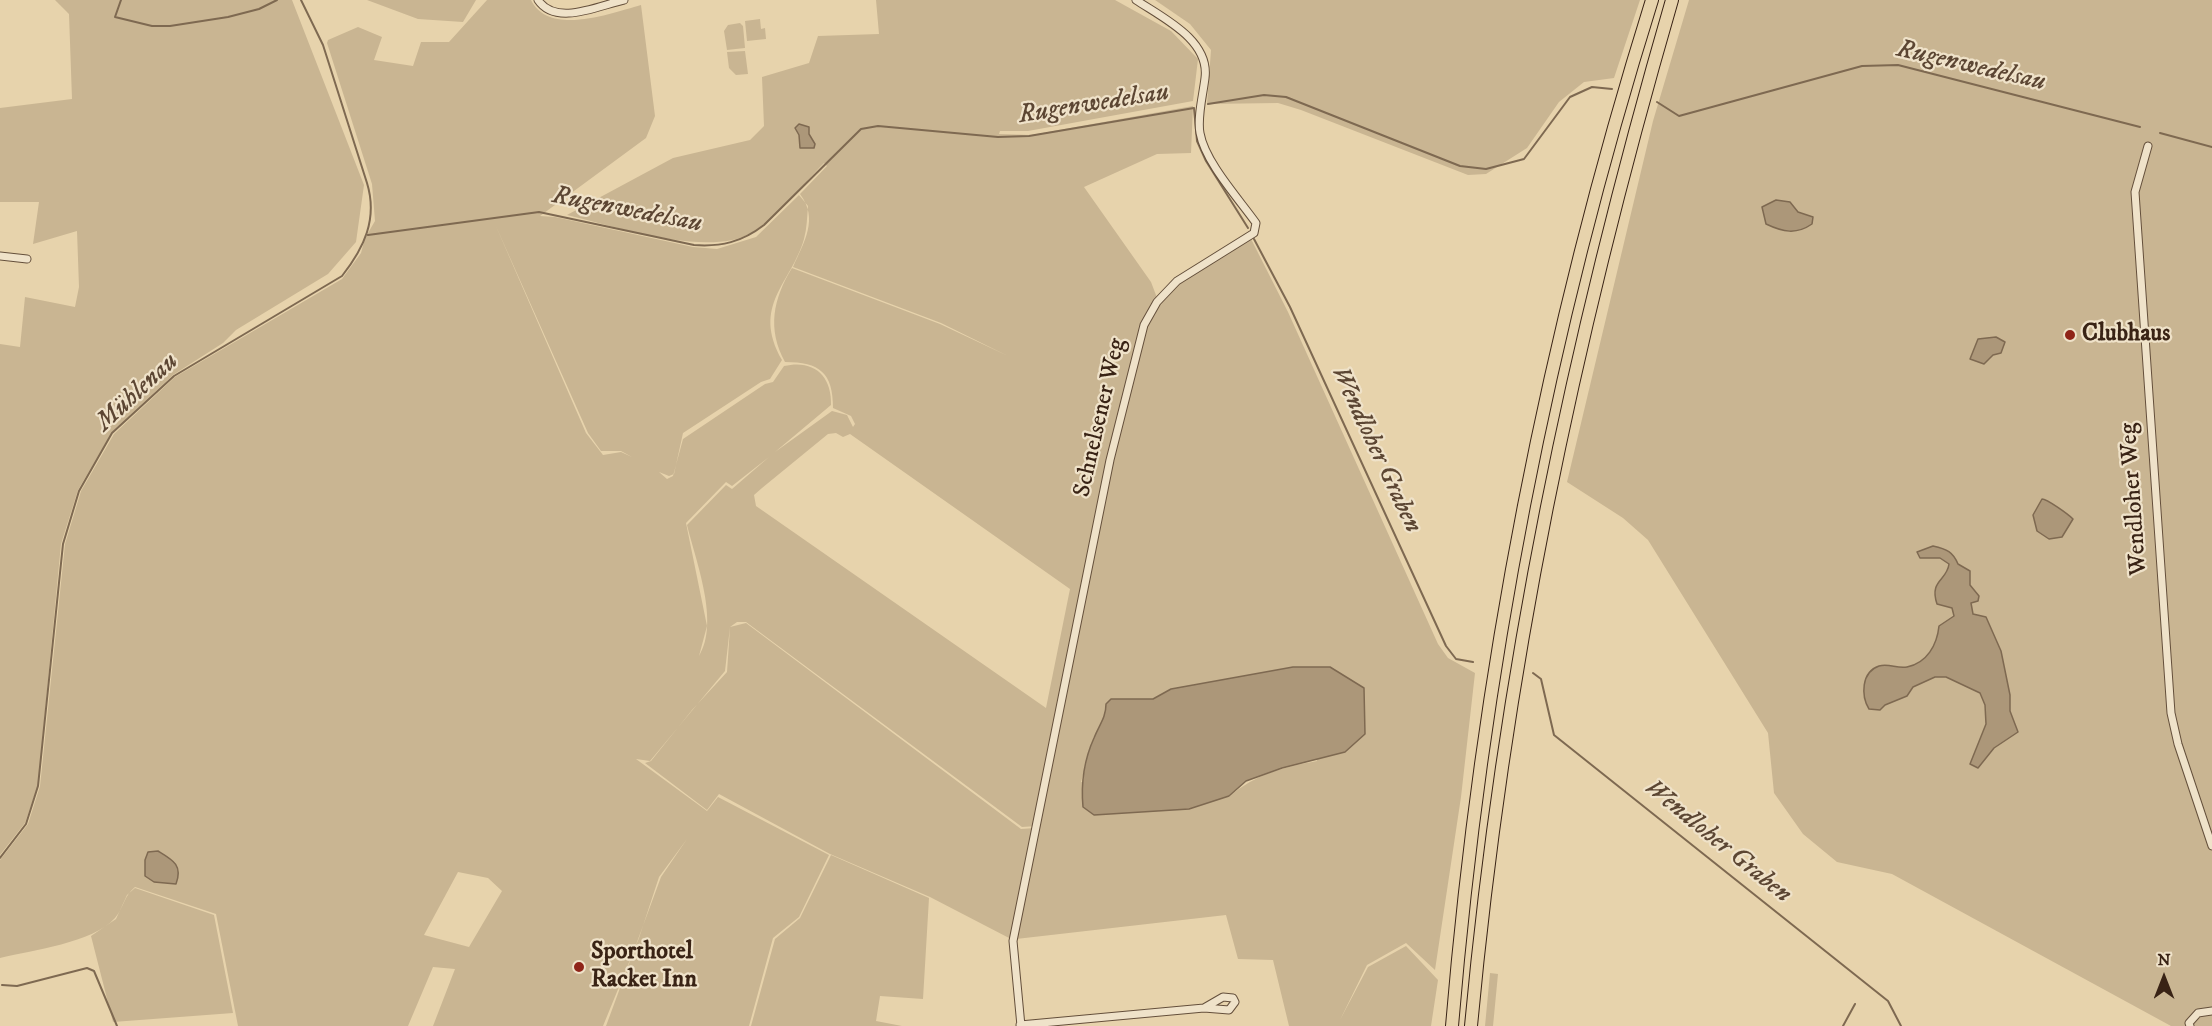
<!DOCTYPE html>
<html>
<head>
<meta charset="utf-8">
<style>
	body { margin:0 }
	#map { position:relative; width:2212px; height:1026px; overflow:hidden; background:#e7d3ac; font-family:"IM FELL DW Pica",serif }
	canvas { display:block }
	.north { position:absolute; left:2134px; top:948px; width:60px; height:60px; -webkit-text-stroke:4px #efe2c9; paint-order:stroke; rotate:0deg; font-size:16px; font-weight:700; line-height:24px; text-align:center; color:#392315 }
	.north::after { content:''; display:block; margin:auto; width:21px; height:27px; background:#392315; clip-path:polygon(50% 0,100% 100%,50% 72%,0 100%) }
</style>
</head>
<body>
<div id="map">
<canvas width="2212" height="1026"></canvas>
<div class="north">N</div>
</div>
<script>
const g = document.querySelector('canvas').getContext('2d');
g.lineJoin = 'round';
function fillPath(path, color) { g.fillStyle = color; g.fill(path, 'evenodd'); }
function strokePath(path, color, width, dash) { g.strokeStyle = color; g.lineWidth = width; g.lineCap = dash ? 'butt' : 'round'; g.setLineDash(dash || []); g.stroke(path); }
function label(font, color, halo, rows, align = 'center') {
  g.font = font + ' "IM FELL DW Pica",serif'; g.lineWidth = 4.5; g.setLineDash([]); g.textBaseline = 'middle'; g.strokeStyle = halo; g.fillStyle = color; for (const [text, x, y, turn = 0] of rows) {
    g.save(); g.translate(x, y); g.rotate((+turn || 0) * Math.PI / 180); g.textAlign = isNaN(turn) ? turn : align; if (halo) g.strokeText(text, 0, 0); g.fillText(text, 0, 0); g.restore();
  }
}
fillPath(new Path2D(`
	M 55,0 L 292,0 L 364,185 L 356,242 L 328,274 L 236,330 L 223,343 L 173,375 L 112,432 L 78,490 L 61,544 L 38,785 L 25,823 L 0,855 L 0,344 L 20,347 L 25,297 L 75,307 L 79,287 L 77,231 L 33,244 L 39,202 L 0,202 L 0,108 L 72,99 L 69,14 Z
	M 367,0 L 476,0 L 463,22 L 418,19 Z
	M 487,0 L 531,0 C 549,37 612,13 641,5 L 655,116 L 646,138 L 540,216 L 555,217 L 693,247 L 717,249 L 756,237 L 799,195 L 808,206 C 807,217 807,228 804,239 C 791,284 751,305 782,360 L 770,379 L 761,382 L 683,433 L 674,474 L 669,476 L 659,472 L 667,479 L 673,476 L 683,439 L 765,384 L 773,382 L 784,366 C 814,359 832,376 831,405 L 775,452 L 832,411 L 847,415 L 853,427 L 855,424 L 851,416 L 833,408 C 833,373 820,362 785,362 C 767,329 773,299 792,268 L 940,324 L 1008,356 L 941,323 L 793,267 C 804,242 819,219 800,194 L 827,166 L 824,163 C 803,184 777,219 751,233 C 708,258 615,226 567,215 L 673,158 L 750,140 L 764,126 L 762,77 L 809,63 L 818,36 L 879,34 L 876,0 L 1115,0 L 1171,31 L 1198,59 L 1193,101 L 1028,131 L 1000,131 L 999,134 L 1031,135 L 1193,106 L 1191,153 L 1157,154 L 1084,187 L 1151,282 L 1159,303 L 1179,283 L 1250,237 L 1288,312 L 1438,644 L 1448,658 L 1475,673 L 1461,797 L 1435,970 L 1406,943 L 1367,965 L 1340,1020 L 1368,967 L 1406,946 L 1438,980 L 1431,1026 L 1289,1026 L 1273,960 L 1238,959 L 1226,915 L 1016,939 L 1037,826 L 1022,827 L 746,622 L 737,622 L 730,627 L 746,623 L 1021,829 L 1035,828 L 1011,939 L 930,897 L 830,854 L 719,794 L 707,810 L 645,763 L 651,761 L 692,710 L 727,672 L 730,627 L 725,671 L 650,761 L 636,759 L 707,811 L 718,797 L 829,855 L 799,917 L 773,938 L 749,1026 L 606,1026 L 661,877 L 687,839 L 659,877 L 639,938 L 603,1026 L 433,1026 L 455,969 L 433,967 L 408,1026 L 238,1026 L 216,914 L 135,887 C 124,896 124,907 115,918 C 93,943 32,950 0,958 L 0,860 L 28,824 L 40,786 L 65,544 L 81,491 L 114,434 L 175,377 L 342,279 L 361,253 L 365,238 L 375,221 L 372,184 L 327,43 L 328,40 L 358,27 L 382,37 L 374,60 L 413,66 L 421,42 L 449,42 ZM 495,224 L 588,433 L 601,451 L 621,451 L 632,457 L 621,452 L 603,455 L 586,433 ZM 836,433 L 843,437 L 850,434 L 1070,589 L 1046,708 L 756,506 L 754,495 L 762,488 L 828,434 ZM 769,457 L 732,489 L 726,485 L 687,525 C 696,562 720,622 699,656 L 707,626 L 686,523 L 726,482 L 732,486 ZM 1293,667 L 1317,761 C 1284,767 1255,774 1229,797 L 1081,782 L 1093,740 L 1106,715 L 1111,699 L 1153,699 L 1171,689 ZM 458,872 L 488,878 L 502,891 L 469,947 L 424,935 Z
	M 1155,0 L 1640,0 L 1614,78 L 1584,82 L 1559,102 L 1527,148 L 1486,174 L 1468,175 L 1301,110 L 1278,103 L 1207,104 L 1211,50 L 1190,24 Z
	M 1689,0 L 2212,0 L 2212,1026 L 2171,1026 L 1892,874 L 1837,862 L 1803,834 L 1774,793 L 1768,733 L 1648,540 L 1623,518 L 1567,482 L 1653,121 Z
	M 760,19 L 761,29 L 765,28 L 766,39 L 747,41 L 745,21 Z
	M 740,23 L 743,26 L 745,48 L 727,50 L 724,31 L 728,25 Z
	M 745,51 L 748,74 L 736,75 L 729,68 L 727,52 Z
	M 831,855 L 929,898 L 923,999 L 880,996 L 876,1021 L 902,1026 L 751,1026 L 775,939 L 800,918 Z
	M 135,888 L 214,915 L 233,1013 L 113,1022 L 91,936 L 116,919 L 127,895 Z
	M 1490,973 L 1498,974 L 1493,1026 L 1485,1026 Z`), '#c9b592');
const water = new Path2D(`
	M 799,124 L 809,127 L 809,134 L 815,144 L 814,148 L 800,148 L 799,135 L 795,128 Z
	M 1776,200 L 1790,202 L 1798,212 L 1813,217 L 1812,224 C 1796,235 1783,232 1766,224 L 1762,207 Z
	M 1996,337 L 2005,342 L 2001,353 L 1993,355 L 1984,364 L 1970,359 L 1978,339 Z
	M 2042,499 C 2047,499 2068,514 2073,519 L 2062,537 L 2049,539 L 2037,531 L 2033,515 Z
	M 1933,546 C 1947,549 1953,552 1958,564 L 1970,571 L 1970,585 L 1979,596 L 1978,601 L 1971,603 L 1973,614 L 1986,617 L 2001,651 L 2010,695 L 2010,711 L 2018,732 L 1994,748 L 1978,768 L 1970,764 L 1986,724 L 1985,705 L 1980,693 L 1946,677 L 1935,677 L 1913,687 L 1907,696 L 1885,705 L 1880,710 L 1869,709 C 1861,696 1861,672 1879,666 C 1889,663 1897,669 1907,667 C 1927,663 1937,645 1939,626 L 1954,616 L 1952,608 L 1937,604 C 1929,580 1947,581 1949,564 L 1940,558 L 1920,558 L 1917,552 Z
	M 1293,667 L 1330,667 L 1364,688 L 1365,734 L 1345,752 L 1282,768 L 1246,781 L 1229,796 L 1189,809 L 1094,815 L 1083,807 C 1081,785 1084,760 1094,738 C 1099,725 1106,718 1106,704 L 1111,699 L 1153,699 L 1171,689 Z
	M 158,851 C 173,860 183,865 176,884 L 154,882 L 145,876 L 145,860 L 148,852 Z`);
fillPath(water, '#ac9779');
strokePath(water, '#7e6951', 1.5);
strokePath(new Path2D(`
	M 121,0 L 115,17 L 152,26 L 170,26 L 228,17 L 259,9 L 277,0
	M 1657,102 L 1679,116 L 1862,66 L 1898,65 L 2140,127
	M 1208,104 L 1264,95 L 1286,97 L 1460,166 L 1486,169 L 1524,159 L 1570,97 L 1592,87 L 1612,89
	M 2160,133 L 2212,147
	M 368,235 L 539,212 L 694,245 C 721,247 742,242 764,225 L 861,129 L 878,126 L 998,137 L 1029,136 L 1194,108 L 1197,141 L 1206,161 L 1248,228
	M 1254,239 L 1290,307 L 1446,646 L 1456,659 L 1473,662
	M 1533,673 L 1541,679 L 1554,735 L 1888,1001 L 1901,1026
	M 0,858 L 26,824 L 38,786 L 63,544 L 79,491 L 112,433 L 174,376 L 342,276 C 364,248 378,219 367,183 L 323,45 L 301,0
	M 2,985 L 17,986 L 87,968 L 94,971 L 117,1026
	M 1843,1026 L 1855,1004`), '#7e6951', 2);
const minor = new Path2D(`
	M 538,0 C 556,27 600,5 624,0
	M 2148,146 L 2135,192 L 2171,713 L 2178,744 L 2212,846
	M 0,256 L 27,259
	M 1020,1025 L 1204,1008 L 1229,1010 L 1235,1002 L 1233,998 L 1223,997 L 1204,1008
	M 1021,1026 L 1013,941 L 1110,460 L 1144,325 L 1157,302 L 1177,281 L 1254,233 L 1256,223 C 1239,199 1205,162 1200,133 C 1197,117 1203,95 1205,78 C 1210,40 1163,18 1136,0
	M 2190,1026 L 2189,1023 L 2198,1013 L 2212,1011`);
const motorway = new Path2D(`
	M 1452,1026 C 1481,679 1548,332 1652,0
	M 1471,1026 C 1504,672 1573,341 1672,0`);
strokePath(minor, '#644f3b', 9);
strokePath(motorway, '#392315', 14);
strokePath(minor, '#efe2c9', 7);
strokePath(motorway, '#e7d3ac', 12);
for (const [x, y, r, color] of [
	[2070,335,6,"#8f2418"],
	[579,967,6,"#8f2418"]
]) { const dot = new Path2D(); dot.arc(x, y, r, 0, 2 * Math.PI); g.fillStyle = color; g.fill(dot); strokePath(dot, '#efe2c9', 2); }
label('bold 24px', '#392315', '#efe2c9', [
	["Clubhaus",2082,335],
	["Sporthotel",591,953],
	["Racket Inn",591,981]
], 'left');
label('24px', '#392315', '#efe2c9', [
	["Schnelsener Weg",1101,418,-77],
	["Wendloher Weg",2135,499,-94]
]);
label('italic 26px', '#5c4633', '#efe2c9', [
	["Rugenwedelsau",1971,67,13],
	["Rugenwedelsau",1094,105,-9],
	["Rugenwedelsau",627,211,11],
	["Mühlenau",138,393,-43],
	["Wendloher Graben",1375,450,65],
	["Wendloher Graben",1717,842,39]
]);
</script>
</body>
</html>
